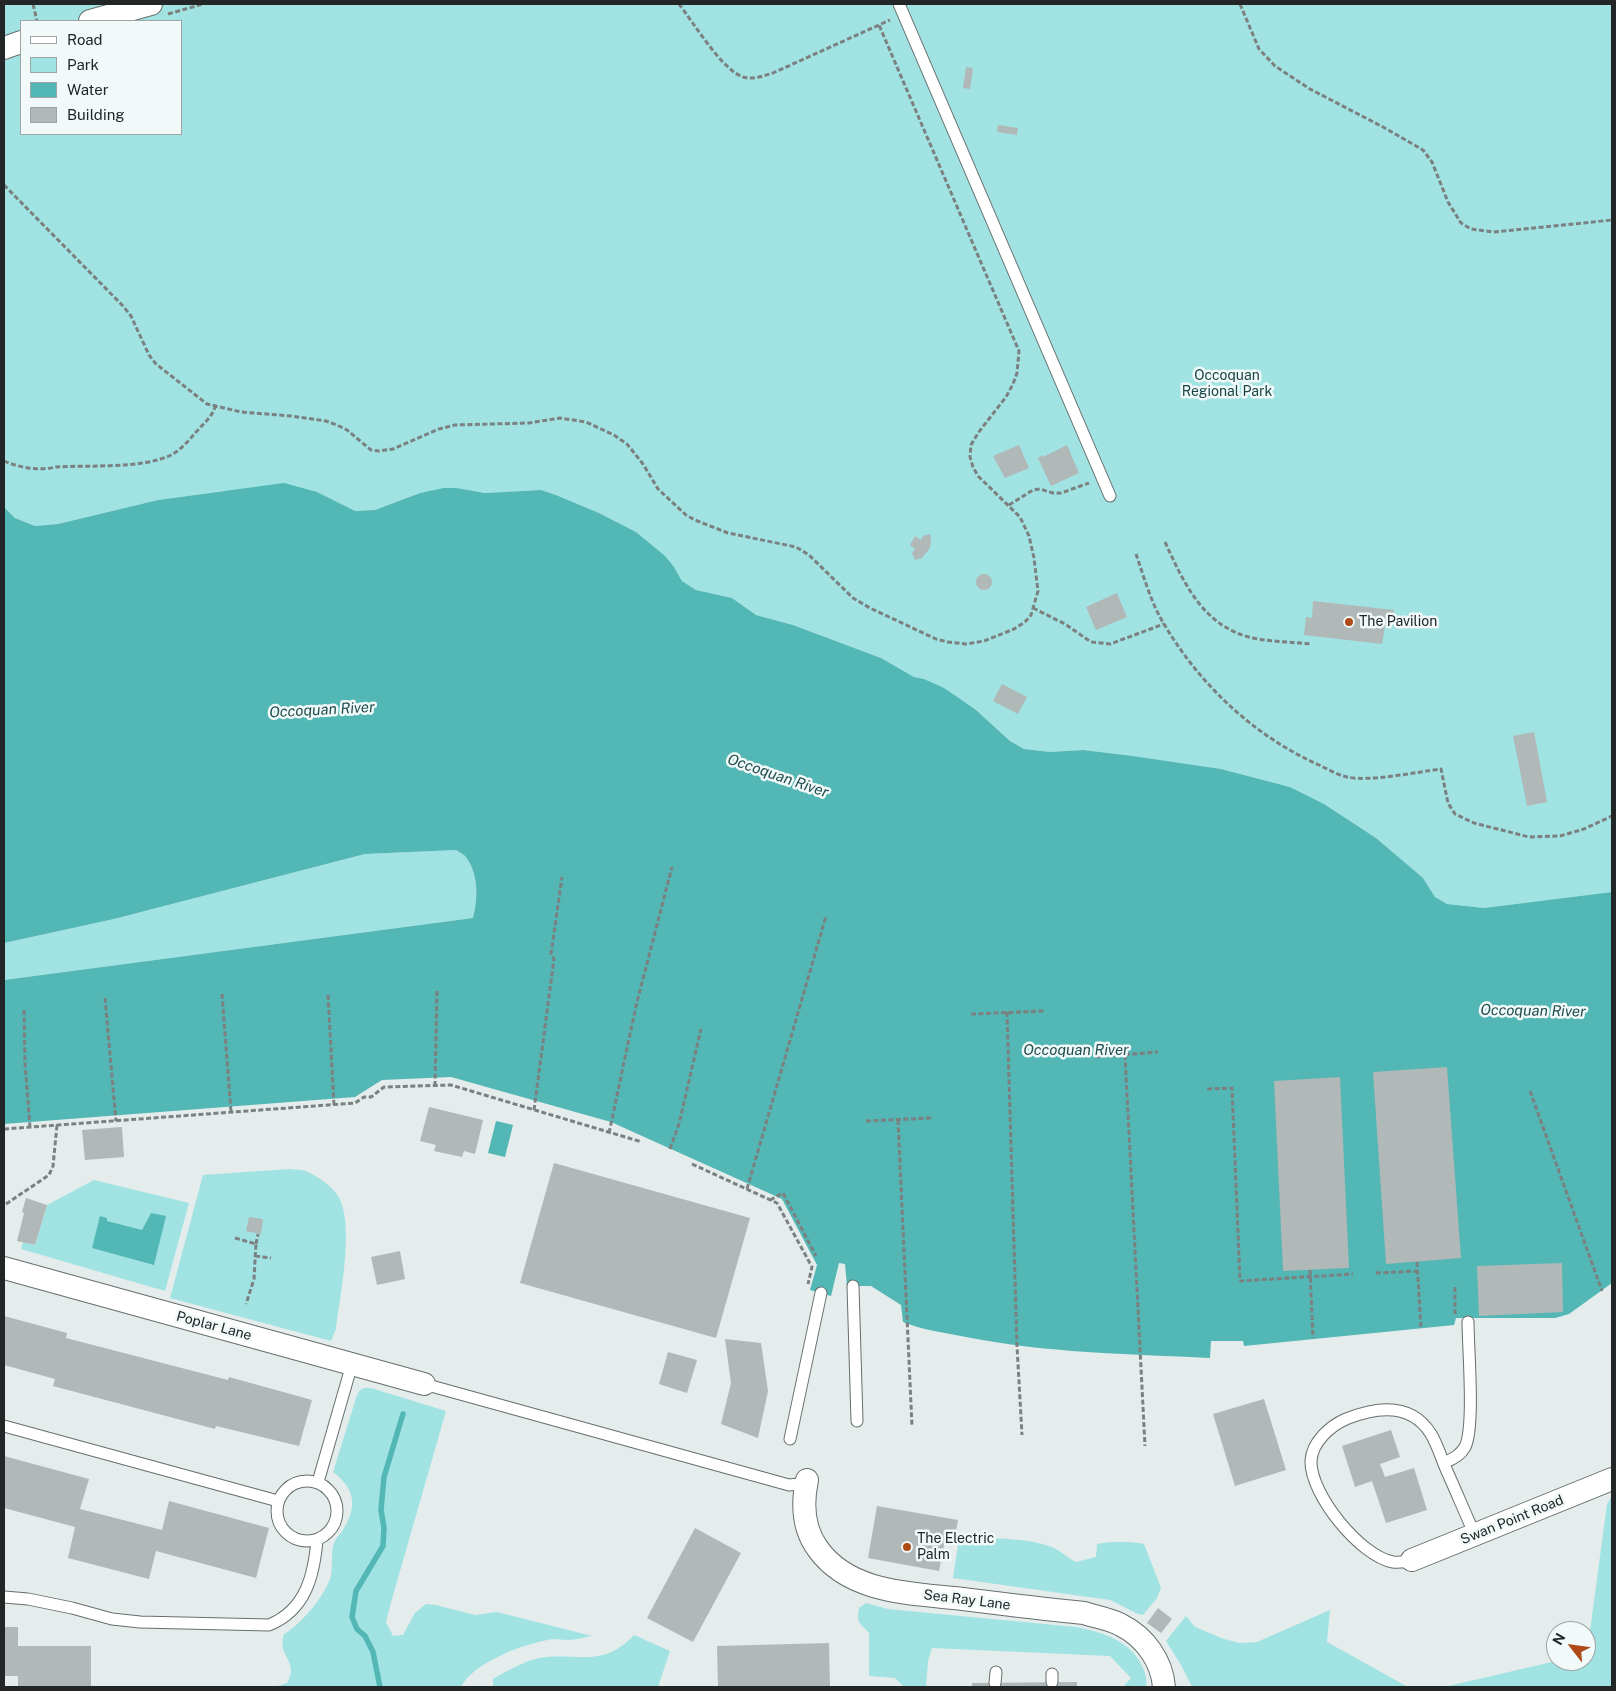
<!DOCTYPE html>
<html>
<head>
<meta charset="utf-8">
<style>
	body { margin:0 }
	#map { position:relative; width:1616px; height:1691px; overflow:hidden; background:#e4ecec; font-family:"Public Sans",sans-serif }
	canvas { display:block }
	.frame { position:absolute; inset:0; border:5px solid #232626; pointer-events:none }
	.legend { position:absolute; left:20px; top:20px; width:162px; height:115px; box-sizing:border-box; background:#f1f9f9; border:1px solid #9fa5a5; margin:0; padding:6px 9px; list-style:none; font-size:15px; color:#232626 }
	.legend li { display:flex; align-items:center; gap:10px; height:25px }
	.legend b { width:25px; border:1px solid #9fa5a5 }
	.north { position:absolute; left:1546px; top:1621px; width:50px; height:50px; box-sizing:border-box; background:#f1f9f9; border:1px solid #9fa5a5; border-radius:50%; rotate:300deg; font-size:14px; font-weight:700; line-height:20px; text-align:center; color:#232626 }
	.north::after { content:''; display:block; margin:auto; width:18px; height:22px; background:#ad4a15; clip-path:polygon(50% 0,100% 100%,50% 72%,0 100%) }
</style>
</head>
<body>
<div id="map">
<canvas width="1616" height="1691"></canvas>
<div class="frame"></div>
<ul class="legend">
<li><b style="height:6px;background:#fff"></b>Road</li>
<li><b style="height:14px;background:#a1e3e2"></b>Park</li>
<li><b style="height:14px;background:#52b7b5"></b>Water</li>
<li><b style="height:14px;background:#b0b8b8"></b>Building</li>
</ul>
<div class="north">N</div>
</div>
<script>
const g = document.querySelector('canvas').getContext('2d');
g.lineJoin = 'round';
function fillPath(path, color) { g.fillStyle = color; g.fill(path, 'evenodd'); }
function strokePath(path, color, width, dash) { g.strokeStyle = color; g.lineWidth = width; g.lineCap = dash ? 'butt' : 'round'; g.setLineDash(dash || []); g.stroke(path); }
function label(font, color, halo, rows, align = 'center') {
  g.font = font + ' "Public Sans",sans-serif'; g.lineWidth = 5; g.setLineDash([]); g.textBaseline = 'middle'; g.strokeStyle = halo; g.fillStyle = color; for (const [text, x, y, turn = 0] of rows) {
    g.save(); g.translate(x, y); g.rotate((+turn || 0) * Math.PI / 180); g.textAlign = isNaN(turn) ? turn : align; if (halo) g.strokeText(text, 0, 0); g.fillText(text, 0, 0); g.restore();
  }
}
fillPath(new Path2D(`
	M 4,4 L 1612,4 L 1612,892 L 1484,908 L 1447,904 L 1435,897 L 1423,878 L 1416,872 L 1376,838 L 1324,804 L 1290,787 L 1221,769 L 1133,756 L 1083,750 L 1050,752 L 1024,749 L 1010,741 L 976,710 L 924,679 L 914,677 L 881,658 L 793,625 L 756,615 L 732,598 L 696,590 L 682,581 L 674,567 L 636,532 L 599,513 L 556,495 L 541,490 L 485,493 L 457,488 L 420,493 L 375,510 L 354,511 L 317,492 L 223,491 L 158,500 L 58,524 L 35,526 L 15,518 L 4,507 ZM 21,21 L 181,21 L 181,134 L 21,134 Z
	M 456,850 C 459,852 463,854 465,856 C 479,873 478,899 473,918 L 4,980 L 4,943 L 114,919 L 365,854 Z
	M 290,1169 C 295,1170 301,1169 305,1171 C 315,1174 333,1187 338,1196 C 355,1224 340,1296 336,1329 L 331,1341 L 170,1298 L 203,1175 Z
	M 94,1180 L 189,1203 L 165,1291 L 21,1249 L 23,1242 L 35,1245 L 47,1205 Z
	M 364,1388 L 371,1388 L 446,1411 L 390,1606 L 386,1622 L 393,1636 L 403,1635 L 415,1613 L 426,1604 L 436,1605 L 475,1615 L 497,1612 L 592,1636 C 584,1637 576,1640 568,1640 C 563,1640 558,1639 553,1639 C 526,1643 473,1662 461,1687 L 274,1687 L 287,1683 C 300,1660 276,1657 284,1634 C 300,1626 328,1592 331,1575 C 333,1564 330,1550 335,1541 C 337,1536 342,1533 344,1528 C 358,1505 354,1488 333,1472 L 356,1398 L 359,1391 Z
	M 1612,1496 L 1612,1687 L 1444,1687 L 1556,1661 L 1586,1661 L 1607,1504 Z
	M 979,1538 C 1002,1539 1027,1538 1049,1546 C 1059,1549 1067,1558 1076,1562 L 1096,1557 L 1097,1544 C 1112,1541 1129,1541 1144,1544 L 1161,1588 L 1157,1598 L 1143,1615 L 1138,1614 L 1110,1600 L 953,1578 L 958,1545 L 969,1545 Z
	M 866,1603 L 888,1609 L 1076,1627 C 1102,1632 1132,1641 1143,1668 C 1146,1674 1147,1681 1146,1687 L 1123,1687 L 1131,1678 L 1110,1656 L 932,1648 L 928,1661 L 926,1687 L 904,1687 L 895,1678 L 869,1676 L 869,1633 C 860,1622 856,1624 859,1608 Z
	M 1330,1610 L 1327,1642 L 1408,1687 L 1192,1687 L 1181,1665 L 1166,1641 L 1186,1616 L 1195,1627 L 1224,1639 L 1240,1643 L 1257,1642 Z
	M 634,1635 L 670,1651 L 658,1687 L 495,1687 L 493,1685 L 493,1679 C 504,1672 526,1661 539,1658 C 578,1652 602,1669 634,1635 Z`), '#a1e3e2');
fillPath(new Path2D(`
	M 284,483 L 317,492 L 355,511 L 375,510 L 420,493 L 444,488 L 457,488 L 485,493 L 541,490 L 556,495 L 599,513 L 636,532 L 665,556 L 674,567 L 682,581 L 696,590 L 732,598 L 756,615 L 793,625 L 881,658 L 914,677 L 924,679 L 944,688 L 976,710 L 1010,741 L 1024,749 L 1050,752 L 1083,750 L 1133,756 L 1221,769 L 1290,787 L 1324,804 L 1376,838 L 1416,872 L 1423,878 L 1435,897 L 1447,904 L 1484,908 L 1612,892 L 1612,1283 L 1569,1314 L 1555,1318 L 1456,1318 L 1454,1325 L 1244,1346 L 1243,1341 L 1211,1341 L 1210,1358 C 1128,1354 1046,1353 966,1337 C 945,1333 923,1330 903,1322 L 901,1305 L 871,1286 L 847,1286 L 845,1264 L 839,1263 L 831,1296 L 810,1290 L 817,1265 L 782,1199 L 611,1122 L 451,1077 L 382,1080 L 355,1097 L 4,1124 L 4,980 L 473,918 C 478,899 479,873 465,856 C 463,854 459,852 456,850 L 365,854 L 114,919 L 4,943 L 4,507 L 15,518 L 35,526 L 58,524 L 158,500 Z
	M 496,1121 L 513,1125 L 505,1157 L 488,1153 Z
	M 151,1213 L 166,1216 L 154,1265 L 92,1248 L 100,1216 L 107,1218 L 107,1221 L 142,1230 Z`), '#52b7b5');
strokePath(new Path2D(`
	M 380,1687 L 373,1652 L 365,1636 L 357,1629 L 352,1617 L 356,1591 L 383,1546 L 384,1528 L 381,1510 L 384,1477 L 403,1414`), '#52b7b5', 5.5);
fillPath(new Path2D(`
	M 966,67 L 973,68 L 970,89 L 963,88 Z
	M 998,125 L 1018,128 L 1017,135 L 997,132 Z
	M 1019,445 L 1029,468 L 1005,478 L 993,456 Z
	M 1067,445 L 1079,473 L 1051,486 L 1038,458 L 1043,455 L 1043,457 Z
	M 930,534 L 931,541 L 930,548 L 922,558 L 915,560 L 912,553 L 915,549 L 910,545 L 915,536 L 921,540 L 923,536 Z
	M976 582a8 8 0 1 1 16 0a8 8 0 1 1-16 0Z
	M 1117,593 L 1127,617 L 1096,630 L 1086,607 Z
	M 1313,601 L 1394,610 L 1392,627 L 1385,626 L 1382,644 L 1304,635 L 1306,617 L 1312,618 Z
	M 1002,684 L 1027,697 L 1018,714 L 993,701 Z
	M 1534,732 L 1547,802 L 1527,806 L 1513,736 Z
	M 1447,1067 L 1461,1258 L 1386,1264 L 1373,1072 Z
	M 1340,1077 L 1349,1268 L 1283,1271 L 1274,1081 Z
	M 429,1107 L 483,1120 L 475,1154 L 464,1151 L 462,1157 L 434,1151 L 436,1145 L 420,1141 Z
	M 122,1127 L 124,1157 L 85,1160 L 82,1130 Z
	M 554,1163 L 750,1218 L 716,1338 L 520,1283 Z
	M 26,1198 L 47,1205 L 35,1245 L 17,1241 L 24,1213 L 22,1212 Z
	M 249,1217 L 263,1219 L 261,1234 L 246,1231 Z
	M 400,1251 L 405,1279 L 377,1285 L 371,1257 Z
	M 1562,1263 L 1563,1312 L 1479,1316 L 1477,1266 Z
	M 4,1316 L 67,1333 L 66,1338 L 228,1380 L 229,1377 L 312,1400 L 299,1446 L 216,1426 L 215,1429 L 53,1386 L 55,1379 L 4,1365 Z
	M 725,1339 L 761,1343 L 768,1391 L 758,1438 L 721,1424 L 731,1383 Z
	M 668,1352 L 697,1360 L 687,1393 L 659,1384 Z
	M 1264,1399 L 1286,1470 L 1235,1486 L 1213,1414 Z
	M 1391,1430 L 1400,1457 L 1380,1464 L 1385,1477 L 1414,1468 L 1427,1510 L 1386,1523 L 1372,1481 L 1355,1487 L 1342,1446 Z
	M 4,1456 L 89,1479 L 80,1509 L 162,1530 L 169,1501 L 269,1528 L 256,1578 L 156,1551 L 149,1579 L 68,1558 L 75,1527 L 4,1508 Z
	M 877,1506 L 958,1520 L 955,1537 L 946,1535 L 939,1571 L 868,1558 Z
	M 695,1528 L 741,1553 L 693,1642 L 647,1618 Z
	M 1158,1608 L 1172,1619 L 1161,1633 L 1147,1623 Z
	M 4,1627 L 18,1627 L 18,1646 L 91,1646 L 91,1687 L 18,1687 L 18,1676 L 4,1676 Z
	M 829,1643 L 830,1687 L 718,1687 L 717,1646 Z
	M 1077,1682 L 1077,1687 L 972,1687 L 972,1683 Z`), '#b0b8b8');
const service = new Path2D(`
	M 899,4 L 1110,496
	M 853,1286 L 857,1421
	M 424,1384 L 789,1485 L 799,1484 L 807,1480
	M 4,1426 L 278,1501
	M 790,1439 L 821,1293
	M 1444,1463 C 1452,1459 1460,1456 1465,1447 C 1475,1428 1468,1347 1468,1322
	M277 1511a30 30 0 1 1 60 0a30 30 0 1 1-60 0Z
	M 318,1482 L 352,1364
	M 1412,1560 C 1405,1562 1400,1563 1393,1562 C 1360,1556 1310,1494 1311,1461 C 1312,1442 1330,1426 1346,1419 C 1376,1407 1411,1402 1431,1434 C 1437,1444 1441,1457 1446,1469 C 1456,1491 1465,1513 1475,1535
	M 4,1597 L 28,1599 L 72,1608 L 112,1619 L 140,1622 L 269,1625 C 306,1610 314,1575 317,1540
	M 1052,1682 L 1052,1674
	M 995,1683 L 996,1672`);
const minor = new Path2D(`
	M 90,21 L 151,4
	M 4,48 L 21,42
	M 4,1268 L 424,1384
	M 807,1480 C 802,1504 803,1529 818,1549 C 850,1594 913,1593 963,1599 C 1003,1604 1044,1609 1084,1613 C 1096,1617 1110,1619 1121,1625 C 1145,1637 1162,1661 1164,1687
	M 1412,1560 L 1612,1479`);
strokePath(service, '#676e6e', 13);
strokePath(minor, '#676e6e', 24);
strokePath(new Path2D(`
	M 33,4 L 37,21
	M 679,4 C 693,22 722,70 743,77 C 753,80 763,76 773,73 L 890,20
	M 1240,4 L 1259,49 L 1275,66 L 1310,89 L 1383,127 L 1423,150 L 1432,162 L 1448,202 L 1461,223 L 1471,229 L 1493,232 L 1612,220
	M 168,14 L 203,4
	M 4,185 L 123,306 L 131,316 L 149,355 L 156,364 L 207,404 L 241,412 L 291,416 L 326,421 L 337,425 L 347,430 L 371,450 L 379,451 L 393,449 L 439,429 L 455,425 L 529,423 L 560,418 L 586,422 L 614,435 L 627,444 L 643,464 L 658,489 L 686,515 L 695,520 L 728,533 L 796,547 L 809,555 L 853,598 L 870,608 L 936,639 L 948,642 L 966,644 L 984,641 L 1014,629 L 1025,622 L 1031,615 L 1038,591 L 1034,558 L 1029,536 L 1020,517 L 978,476 L 973,467 L 970,457 L 971,445 L 978,433 L 1006,397 L 1013,384 L 1017,373 L 1019,351 L 879,25
	M 4,461 C 20,468 39,471 56,467 C 88,465 143,469 171,455 C 181,450 189,440 197,431 C 204,423 212,417 215,407
	M 1009,505 L 1033,490 L 1040,489 L 1053,493 L 1061,493 L 1089,483
	M 1165,542 C 1184,583 1203,627 1253,638 C 1272,642 1292,642 1311,644
	M 1136,554 C 1144,577 1151,603 1164,624 C 1200,685 1254,736 1319,765 C 1328,769 1337,775 1347,777 C 1369,782 1417,772 1441,769 L 1448,803 L 1455,814 L 1474,823 L 1529,837 L 1560,836 L 1584,829 L 1612,816
	M 1033,608 L 1065,624 L 1091,642 L 1110,644 L 1164,624
	M 222,994 L 231,1112
	M 328,995 L 334,1105
	M 105,998 L 116,1121
	M 24,1010 L 25,1063 L 30,1127
	M 1007,1012 L 1017,1346 L 1022,1435
	M 971,1014 L 1044,1011
	M 1125,1055 L 1145,1446
	M 1095,1057 L 1158,1052
	M 435,1086 L 437,990
	M 1207,1089 L 1232,1088 L 1240,1281 L 1353,1274
	M 1530,1091 L 1602,1291
	M 534,1110 L 554,959 L 551,954 L 562,877
	M 898,1120 L 912,1426
	M 866,1121 L 931,1118
	M 4,1129 L 355,1103 L 364,1097 L 371,1097 L 384,1087 L 451,1085 L 642,1142
	M 609,1133 L 636,1006 L 672,867
	M 670,1149 L 679,1124 L 701,1029
	M 692,1164 L 777,1203 L 812,1267 L 808,1284
	M 747,1189 L 826,916
	M 770,1200 L 783,1193 L 816,1256
	M 6,1204 L 49,1175 L 53,1166 L 57,1125
	M 235,1238 L 256,1244 L 254,1279 L 246,1304
	M 256,1244 L 258,1234
	M 255,1256 L 271,1258
	M 1417,1262 L 1421,1328
	M 1310,1270 L 1313,1338
	M 1376,1273 L 1418,1271
	M 1455,1287 L 1455,1314`), '#7b8080', 3, [5, 2.5]);
strokePath(service, '#fff', 11);
strokePath(minor, '#fff', 22);
for (const [x, y, r, color] of [
	[1349,622,5,"#ad4a15"],
	[907,1547,5,"#ad4a15"]
]) { const dot = new Path2D(); dot.arc(x, y, r, 0, 2 * Math.PI); g.fillStyle = color; g.fill(dot); strokePath(dot, '#f1f9f9', 2); }
label('14px', '#184645', '#f1f9f9', [
	["Occoquan",1227,376],
	["Regional Park",1227,392]
]);
label('14px', '#232626', '#f1f9f9', [
	["The Pavilion",1359,622],
	["The Electric",917,1539],
	["Palm",917,1555]
], 'left');
label('14px', '#232626', '#f1f9f9', [
	["Poplar Lane",214,1326,15],
	["Swan Point Road",1512,1520,-22],
	["Sea Ray Lane",967,1600,7]
]);
label('italic 15px', '#214e4e', '#f1f9f9', [
	["Occoquan River",322,710,-3],
	["Occoquan River",778,776,19],
	["Occoquan River",1533,1011,1],
	["Occoquan River",1076,1050]
]);
</script>
</body>
</html>
